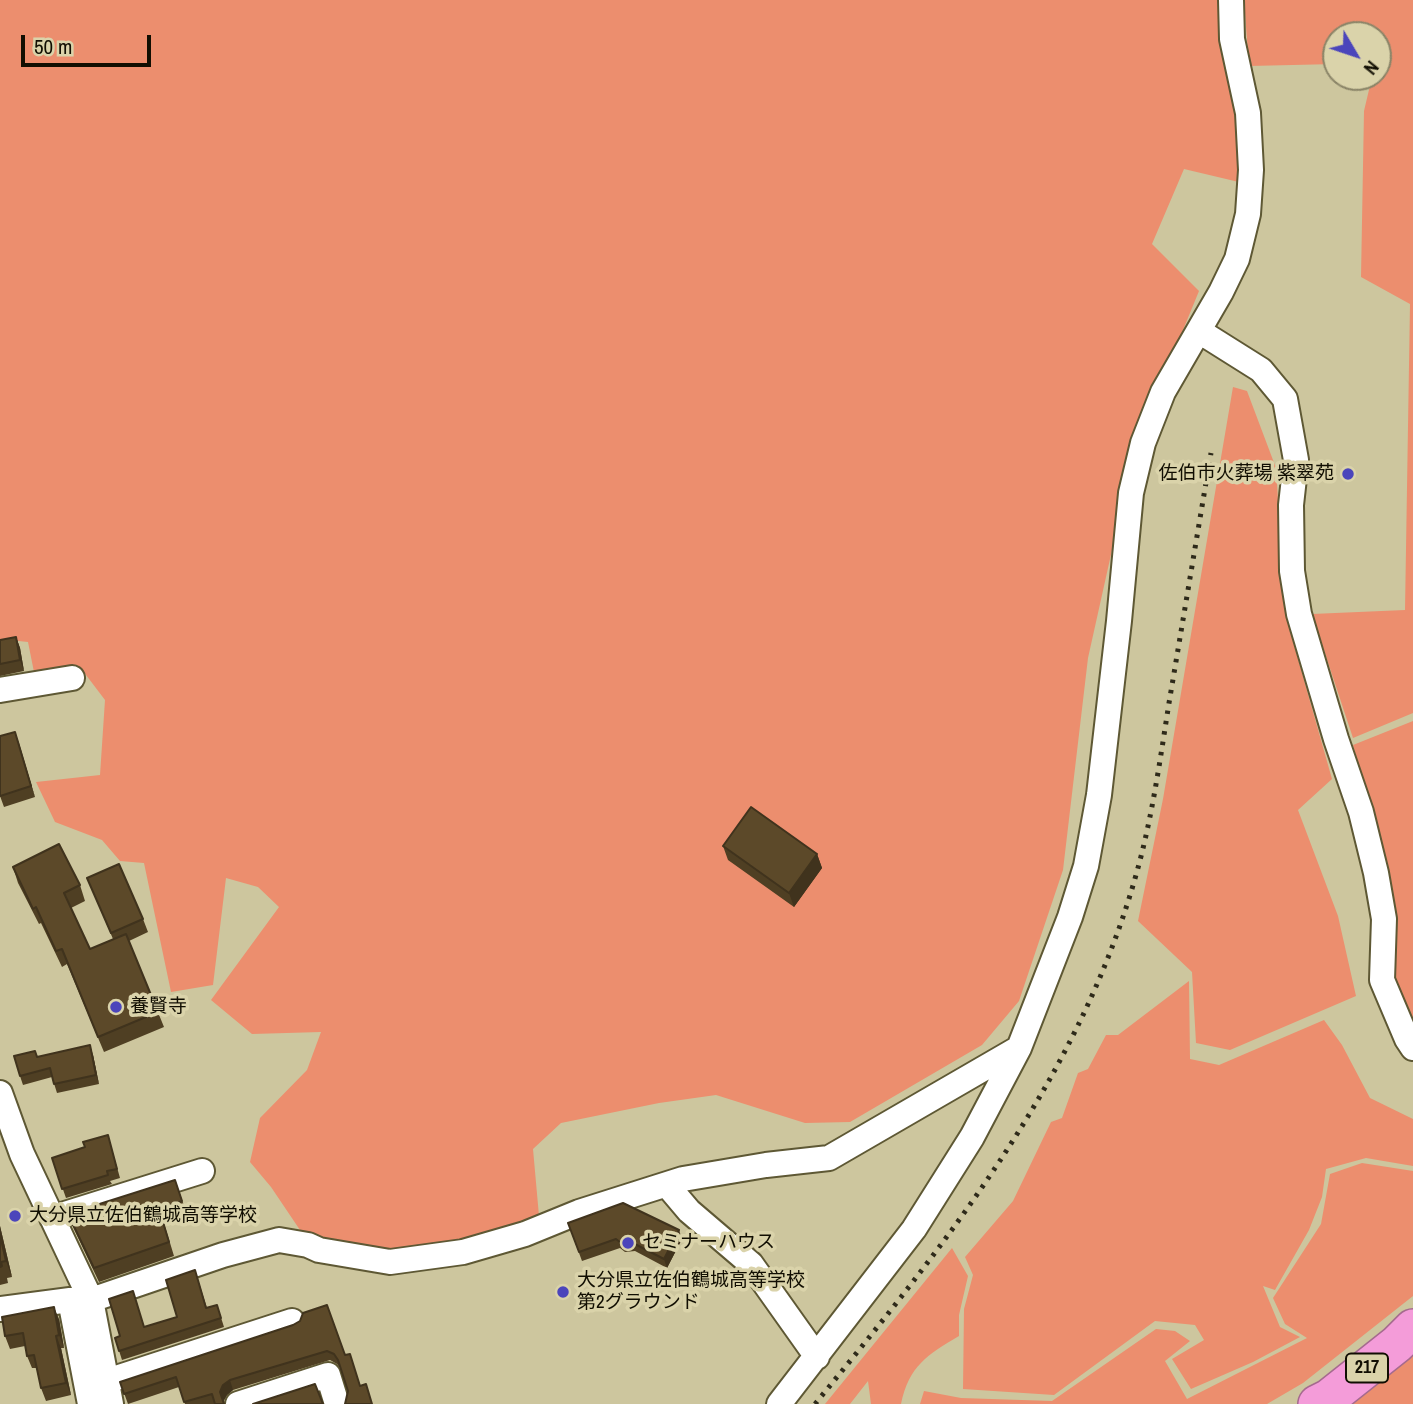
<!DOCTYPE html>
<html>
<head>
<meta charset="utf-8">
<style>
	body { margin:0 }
	#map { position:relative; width:1413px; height:1404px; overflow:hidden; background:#cdc69e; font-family:"Archivo Narrow",sans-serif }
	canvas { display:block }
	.north { position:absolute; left:1322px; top:21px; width:70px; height:70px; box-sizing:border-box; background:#dad3aa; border:2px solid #8a8467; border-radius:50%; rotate:129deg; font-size:19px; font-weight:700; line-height:28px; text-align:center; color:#110e02 }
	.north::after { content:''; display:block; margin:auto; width:24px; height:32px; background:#4b45bb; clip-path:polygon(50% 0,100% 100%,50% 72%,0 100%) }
	.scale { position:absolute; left:21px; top:35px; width:130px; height:32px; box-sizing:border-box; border:4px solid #110e02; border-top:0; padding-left:9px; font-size:21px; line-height:24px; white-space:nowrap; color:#110e02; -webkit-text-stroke:5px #dad3aa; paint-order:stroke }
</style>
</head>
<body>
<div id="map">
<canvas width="1413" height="1404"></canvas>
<div class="north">N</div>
<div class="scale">50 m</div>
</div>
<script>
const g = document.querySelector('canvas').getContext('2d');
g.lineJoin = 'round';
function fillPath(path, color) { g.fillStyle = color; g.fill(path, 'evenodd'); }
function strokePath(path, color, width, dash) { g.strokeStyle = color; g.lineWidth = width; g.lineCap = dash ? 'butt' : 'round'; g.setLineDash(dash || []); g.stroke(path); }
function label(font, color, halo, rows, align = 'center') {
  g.font = font + ' "Archivo Narrow","Noto Sans JP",sans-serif'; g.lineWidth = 7; g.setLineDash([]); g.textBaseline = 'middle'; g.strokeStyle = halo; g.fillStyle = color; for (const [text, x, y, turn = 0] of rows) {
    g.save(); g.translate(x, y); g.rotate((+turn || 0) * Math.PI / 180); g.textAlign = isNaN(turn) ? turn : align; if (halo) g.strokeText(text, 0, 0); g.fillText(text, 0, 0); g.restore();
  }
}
fillPath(new Path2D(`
	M 0,0 L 1221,0 L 1218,24 L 1227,79 L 1241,114 L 1243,183 L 1184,169 L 1152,244 L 1199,291 L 1158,391 L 1122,505 L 1088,658 L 1063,870 L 1019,1001 L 982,1045 L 850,1122 L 805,1123 L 716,1095 L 659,1103 L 561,1123 L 533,1149 L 539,1216 L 499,1236 L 400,1255 L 336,1247 L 302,1233 L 271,1187 L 250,1162 L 260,1118 L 307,1070 L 321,1032 L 252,1034 L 211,1000 L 279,907 L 258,887 L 226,878 L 213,985 L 171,992 L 144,863 L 120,861 L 102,840 L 55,822 L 36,782 L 100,775 L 105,700 L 83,671 L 35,677 L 28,642 L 0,639 Z
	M 1244,0 L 1413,0 L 1413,713 L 1353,738 L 1312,614 L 1405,610 L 1410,304 L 1361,277 L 1364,111 L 1372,77 L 1378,77 L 1378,35 L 1336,35 L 1336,64 L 1249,66 Z
	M 1233,387 L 1247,391 L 1276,468 L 1285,613 L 1332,779 L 1298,810 L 1338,916 L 1356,996 L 1230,1050 L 1196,1043 L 1192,972 L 1138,921 L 1163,799 Z
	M 1413,721 L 1413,1019 L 1393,978 L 1391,884 L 1353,745 Z
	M 1189,981 L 1190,1059 L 1219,1065 L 1324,1020 L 1342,1045 L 1370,1098 L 1413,1119 L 1413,1166 L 1366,1158 L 1326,1169 L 1322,1197 L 1309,1230 L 1275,1290 L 1263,1286 L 1280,1327 L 1300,1337 L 1253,1362 L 1191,1389 L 1172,1359 L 1204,1340 L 1195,1325 L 1155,1321 L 1054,1395 L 963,1389 L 964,1309 L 973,1275 L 965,1257 L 1013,1201 L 1051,1122 L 1062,1118 L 1078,1073 L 1088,1069 L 1106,1035 L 1118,1035 Z
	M 1362,1163 L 1413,1171 L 1413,1296 L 1303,1383 L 1267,1404 L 920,1404 L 924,1391 L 961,1398 L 1052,1401 L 1156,1329 L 1175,1331 L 1190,1341 L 1165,1361 L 1187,1399 L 1307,1338 L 1285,1324 L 1273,1298 L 1321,1224 L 1330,1174 Z
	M 952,1248 L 968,1276 L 959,1315 L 959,1336 C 927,1355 909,1366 901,1404 L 871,1404 L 868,1381 L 850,1404 L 825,1404 Z
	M 1413,1348 L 1413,1404 L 1344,1404 Z`), '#ec8e6e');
const minor = new Path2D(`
	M 1199,331 L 1261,370 L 1285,399 L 1296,460 L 1291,505 L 1292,571 L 1299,614 L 1336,739 L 1361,812 L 1376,873 L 1384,919 L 1382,980 L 1407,1039 L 1413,1048
	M 0,690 L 72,678
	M 0,1093 L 22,1154 L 91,1300 L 111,1404
	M 667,1185 L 689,1211 L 751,1264 L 817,1357
	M 52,1218 L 202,1171
	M 70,1300 L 90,1404
	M 0,1309 L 70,1300 L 91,1300 L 223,1255 L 279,1240 L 308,1245 L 319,1250 L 390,1262 L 463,1252 L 525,1234 L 579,1212 L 683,1179 L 766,1165 L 829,1158 L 1019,1048
	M 107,1381 L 292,1321
	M 238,1404 L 328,1375 L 337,1404
	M 779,1404 L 914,1229 L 972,1137 L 1019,1048 L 1070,917 L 1086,866 L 1099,795 L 1119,621 L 1131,493 L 1143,443 L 1163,392 L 1221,292 L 1237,259 L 1248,214 L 1251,170 L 1248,113 L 1232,39 L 1231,0`);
const highway = new Path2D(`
	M 1317,1404 L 1329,1398 L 1397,1344 L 1413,1328`);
strokePath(minor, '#5e5834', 28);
strokePath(highway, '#a56a8e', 40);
strokePath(minor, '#fff', 24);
strokePath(highway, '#f49cd9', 37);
strokePath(new Path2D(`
	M 815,1404 C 946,1244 1079,1078 1136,875 C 1152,819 1160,760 1169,703 C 1183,620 1197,536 1211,453`), '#2e2a1a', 5, [3.5, 7]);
fillPath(new Path2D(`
	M 16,637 L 20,648 L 24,671 L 0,676 L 0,640 Z
	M 15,732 L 35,797 L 4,807 L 0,796 L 0,736 Z
	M 723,846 L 817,854 L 822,868 L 794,907 L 728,860 Z
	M 13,867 L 80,885 L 85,901 L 71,908 L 90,949 L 113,939 L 87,878 L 143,919 L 148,932 L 129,941 L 164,1027 L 104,1052 L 67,964 L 62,967 L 41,923 L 39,924 L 18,883 Z
	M 93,1055 L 99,1084 L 57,1093 L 52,1077 L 23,1085 L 20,1076 Z
	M 108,1135 L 120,1178 L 110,1181 L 112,1184 L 66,1198 L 52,1158 L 85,1147 Z
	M 175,1180 L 187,1214 L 164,1223 L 174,1256 L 99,1282 L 73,1227 L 68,1214 Z
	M 568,1223 L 682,1239 L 667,1268 L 635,1251 L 625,1252 L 620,1248 L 582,1261 Z
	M 0,1226 L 12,1277 L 7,1278 L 8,1283 L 0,1285 Z
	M 195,1270 L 207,1308 L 217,1305 L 224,1327 L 122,1360 L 115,1338 L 177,1317 Z
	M 327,1305 L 348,1391 L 341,1369 L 337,1364 L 330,1360 L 233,1390 L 227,1395 L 223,1402 L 224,1404 L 185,1404 L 179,1387 L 128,1404 L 120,1382 L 293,1325 Z
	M 59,1319 L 64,1348 L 61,1348 L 71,1395 L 46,1401 L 41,1388 L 37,1368 L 32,1368 L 27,1356 L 25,1346 L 10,1349 L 5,1336 Z`), '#4f3f23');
fillPath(new Path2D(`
	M 16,637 L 20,648 L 24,671 L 20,660 Z
	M 15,732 L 19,743 L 35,797 L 31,786 Z
	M 817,854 L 822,868 L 794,907 L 789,893 Z
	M 90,1045 L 93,1055 L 99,1084 L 96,1075 Z
	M 0,1226 L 12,1277 L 6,1261 L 0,1235 Z
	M 679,1230 L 682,1239 L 667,1268 L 664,1259 Z
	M 54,1307 L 59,1319 L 64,1348 L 59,1335 Z
	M 56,1336 L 61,1348 L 71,1395 L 66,1383 Z
	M 230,1380 L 233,1390 L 227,1395 L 223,1402 L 220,1392 L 223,1385 Z`), '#40331d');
const building = new Path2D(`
	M 16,637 L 20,660 L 0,664 L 0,640 Z
	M 15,732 L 31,786 L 0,796 L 0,736 Z
	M 751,807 L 817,854 L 789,893 L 723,846 Z
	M 59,844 L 80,885 L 64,893 L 90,949 L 126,934 L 158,1012 L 98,1037 L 62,949 L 56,951 L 36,907 L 33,909 L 13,867 Z
	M 119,864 L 143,919 L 111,933 L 87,878 Z
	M 90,1045 L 96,1075 L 54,1084 L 50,1068 L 20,1076 L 14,1056 L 35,1051 L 37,1057 Z
	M 108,1135 L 117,1169 L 107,1171 L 108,1175 L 62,1189 L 52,1158 L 85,1147 L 83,1142 Z
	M 175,1180 L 182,1201 L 159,1209 L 169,1242 L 94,1268 L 68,1214 Z
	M 623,1203 L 679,1230 L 664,1259 L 631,1242 L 621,1243 L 616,1239 L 579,1252 L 568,1223 Z
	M 0,1235 L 6,1261 L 1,1262 L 2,1266 L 0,1267 Z
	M 195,1270 L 206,1308 L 217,1305 L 221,1318 L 119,1351 L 115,1338 L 120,1336 L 109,1299 L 133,1291 L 144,1327 L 177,1317 L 166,1280 Z
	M 327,1305 L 345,1355 L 350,1354 L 360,1386 L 366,1384 L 372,1404 L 345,1404 L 348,1391 L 338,1360 L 334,1354 L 327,1351 L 230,1380 L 223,1385 L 220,1392 L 224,1404 L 215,1404 L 212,1394 L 184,1402 L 176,1377 L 124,1394 L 120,1382 L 293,1325 L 300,1321 L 303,1313 Z
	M 54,1307 L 59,1335 L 56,1336 L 66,1383 L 41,1388 L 34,1355 L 27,1356 L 23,1333 L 5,1336 L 2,1317 Z
	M 315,1384 L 323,1404 L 253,1404 Z`);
fillPath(building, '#5c4929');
strokePath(building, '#40331d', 2);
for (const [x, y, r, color] of [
	[1348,474,7,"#4b45bb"],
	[116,1007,7,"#4b45bb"],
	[15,1216,7,"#4b45bb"],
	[628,1243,7,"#4b45bb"],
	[563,1292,7,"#4b45bb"]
]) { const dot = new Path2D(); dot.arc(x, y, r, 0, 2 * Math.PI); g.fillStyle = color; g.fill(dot); strokePath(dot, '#dad3aa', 2.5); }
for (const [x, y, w] of [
	[1367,1368,42]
]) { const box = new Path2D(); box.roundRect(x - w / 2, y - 14.5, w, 29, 5); g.fillStyle = '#dad3aa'; g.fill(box); strokePath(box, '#110e02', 2); }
label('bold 18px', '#110e02', null, [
	["217",1367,1368]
]);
label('19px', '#110e02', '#dad3aa', [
	["佐伯市火葬場 紫翠苑",1334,474,"right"],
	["養賢寺",130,1007],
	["大分県立佐伯鶴城高等学校",29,1216],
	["セミナーハウス",642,1243],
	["大分県立佐伯鶴城高等学校",577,1281],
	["第2グラウンド",577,1303]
], 'left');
</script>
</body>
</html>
